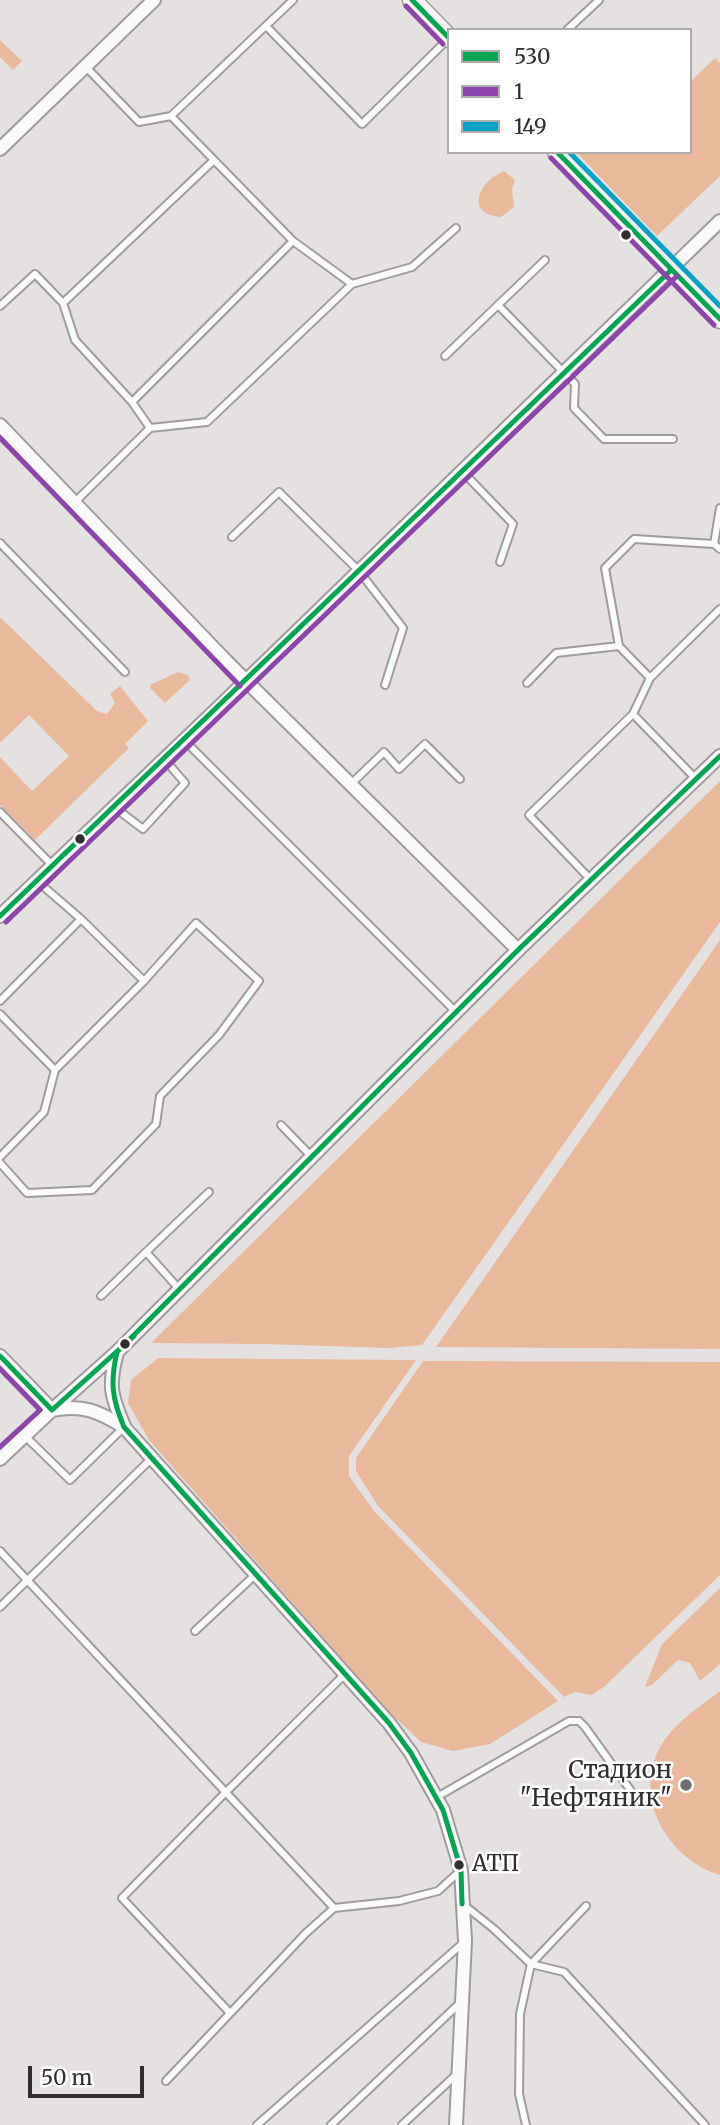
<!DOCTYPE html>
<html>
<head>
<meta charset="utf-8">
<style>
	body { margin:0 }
	#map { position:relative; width:720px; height:2125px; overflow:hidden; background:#e6e1e1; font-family:Merriweather,serif }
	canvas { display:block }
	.legend { position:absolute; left:447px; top:28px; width:245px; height:126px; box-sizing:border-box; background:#fff; border:2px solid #adabab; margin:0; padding:9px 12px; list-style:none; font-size:21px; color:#322d2e }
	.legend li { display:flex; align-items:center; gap:14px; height:35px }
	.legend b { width:35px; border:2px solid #adabab }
	.scale { position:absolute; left:28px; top:2066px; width:116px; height:32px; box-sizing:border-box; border:4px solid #322d2e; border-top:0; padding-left:9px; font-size:21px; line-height:24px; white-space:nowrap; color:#322d2e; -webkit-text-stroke:5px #fff; paint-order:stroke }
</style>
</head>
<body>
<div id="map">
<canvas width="720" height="2125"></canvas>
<ul class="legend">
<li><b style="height:9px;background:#00a651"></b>530</li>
<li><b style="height:9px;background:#8e44ad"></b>1</li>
<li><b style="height:9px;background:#02a3c6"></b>149</li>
</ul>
<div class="scale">50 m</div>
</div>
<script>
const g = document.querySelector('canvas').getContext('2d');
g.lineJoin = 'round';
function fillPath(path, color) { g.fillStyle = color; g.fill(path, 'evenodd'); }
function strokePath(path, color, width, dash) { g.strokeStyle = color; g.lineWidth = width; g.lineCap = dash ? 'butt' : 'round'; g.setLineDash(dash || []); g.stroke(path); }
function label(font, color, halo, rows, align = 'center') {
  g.font = font + ' Merriweather,serif'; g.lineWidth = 5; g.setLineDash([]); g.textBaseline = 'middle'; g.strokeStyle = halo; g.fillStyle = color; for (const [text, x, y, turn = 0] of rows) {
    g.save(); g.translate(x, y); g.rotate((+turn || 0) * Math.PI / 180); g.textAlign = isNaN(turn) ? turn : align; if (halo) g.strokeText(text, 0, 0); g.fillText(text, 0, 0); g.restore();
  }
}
fillPath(new Path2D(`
	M 0,40 L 22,61 L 13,70 L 0,57 Z
	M 715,58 L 720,63 L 720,176 L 657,236 L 576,152 L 690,152 L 690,82 Z
	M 504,171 L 515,180 L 512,189 L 514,207 L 501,217 C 463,214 480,180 504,171 Z
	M 0,617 L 97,711 L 107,714 L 115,703 L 110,694 L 120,686 L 148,721 L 125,744 L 129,748 L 35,840 L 0,805 L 0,757 L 32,791 L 69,756 L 29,715 L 0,743 Z
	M 178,672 L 188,675 L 190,680 L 165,703 L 150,688 L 150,685 Z
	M 720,781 L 720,922 L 422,1345 L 389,1348 L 263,1344 L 151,1343 Z
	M 720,940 L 720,1349 L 436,1347 Z
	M 158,1358 L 416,1360 L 349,1456 L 349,1476 L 374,1511 L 558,1701 L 490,1744 L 453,1751 L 421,1742 L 385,1708 L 149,1440 L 128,1403 L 131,1380 Z
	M 423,1361 L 720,1362 L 720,1575 L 605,1686 L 592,1695 L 575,1692 L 564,1697 L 378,1506 L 356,1471 L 356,1458 Z
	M 720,1588 L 720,1664 L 700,1681 L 690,1663 L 678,1660 L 652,1685 L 645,1687 L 662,1644 Z
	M 720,1691 L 720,1875 C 670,1860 634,1802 658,1751 C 671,1725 698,1708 720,1691 Z`), '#eab99b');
const lane = new Path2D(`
	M 293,0 L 171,116 L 293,241 L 352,284
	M 266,26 L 362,124 L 447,40
	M 567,30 L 599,0
	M 85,66 L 139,122 L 171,116
	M 545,260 L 498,305 L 575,384 L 574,408 L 604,439 L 673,439
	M 0,306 L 35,274 L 63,303
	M 445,356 L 498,305
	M 132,402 L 293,241
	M 150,428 L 132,402 L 75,340 L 63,303 L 214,160
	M 462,471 L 513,524 L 500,562
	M 75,502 L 150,428 L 207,422 L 352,284 L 412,267 L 456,228
	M 232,537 L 279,492 L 359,571 L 403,628 L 385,685
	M 0,543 L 125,672
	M 714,544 L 720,508
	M 650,678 L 619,646 L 605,568 L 634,539 L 714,544 L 720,549
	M 527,683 L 556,653 L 619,646
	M 184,740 L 456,1012
	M 696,779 L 633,714 L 650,678 L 720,609
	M 351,784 L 384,752 L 399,769 L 425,744 L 460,779
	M 114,807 L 143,829 L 185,783 L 165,760
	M 0,812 L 53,866
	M 591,880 L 529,815 L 633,714
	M 81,919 L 144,981
	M 0,1001 L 81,919 L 37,881
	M 0,1014 L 55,1070
	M 281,1125 L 312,1157
	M 0,1157 L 44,1112 L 55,1070 L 144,981 L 196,923 L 259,981 L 219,1035 L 160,1096 L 156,1124 L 92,1190 L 27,1193 L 0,1163
	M 146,1252 L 209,1192
	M 101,1296 L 146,1252 L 180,1290
	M 25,1436 L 70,1480 L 124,1427
	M 0,1551 L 334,1908
	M 0,1607 L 152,1458
	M 195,1631 L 255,1575
	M 437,1797 L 569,1721 L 579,1721 L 585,1727 L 631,1791
	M 464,1905 L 494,1929 L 531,1964 L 564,1972 L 705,2125
	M 230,2013 L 122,1898 L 226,1792 L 345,1674
	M 166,2081 L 306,1933 L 334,1908 L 399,1901 L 438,1891 L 460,1871
	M 257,2125 L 463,1943
	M 331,2125 L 461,2002
	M 402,2125 L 457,2074
	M 526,2125 L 519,2094 L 520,2014 L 531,1964 L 586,1906`);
const street = new Path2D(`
	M 0,149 L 154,0
	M 0,425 L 226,661 L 518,950
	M 0,916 L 219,707 L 720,221
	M 117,1353 C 108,1385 111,1396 124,1426
	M 0,1356 L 52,1410
	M 52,1410 C 82,1404 98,1411 124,1427 L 389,1723 L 411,1753 L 443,1810 L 461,1870 L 465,1941 L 456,2125
	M 0,1459 L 52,1410 L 117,1352 L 518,950 L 720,756`);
const secondary = new Path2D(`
	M 412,0 L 449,38
	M 557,152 L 720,319`);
strokePath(lane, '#a09b9c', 10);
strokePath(street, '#a09b9c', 16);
strokePath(secondary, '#a09b9c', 21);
strokePath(lane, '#fbfafa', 6);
strokePath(street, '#fbfafa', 12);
strokePath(secondary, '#f8f5f5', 18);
strokePath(new Path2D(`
	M 412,0 L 449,38
	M 557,152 L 720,319
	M 0,916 L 671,270
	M 0,1356 L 52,1410 L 134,1336
	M 462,1904 L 461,1870 L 443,1810 L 411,1753 L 389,1723 L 124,1427 C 112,1399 110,1382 117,1352 L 518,950 L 720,756`), '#00a651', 5);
strokePath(new Path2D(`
	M 406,6 L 443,44
	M 551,158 L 714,325
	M 0,438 L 240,686
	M 6,922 L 677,276
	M 0,1369 L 40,1410 L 0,1447`), '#8e44ad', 5);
strokePath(new Path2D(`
	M 569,152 L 720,306`), '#02a3c6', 5);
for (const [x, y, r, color] of [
	[626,235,6,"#322d2e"],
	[80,839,6,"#322d2e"],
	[125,1344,6,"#322d2e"],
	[686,1785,7,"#716c6d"],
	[459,1865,6,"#322d2e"]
]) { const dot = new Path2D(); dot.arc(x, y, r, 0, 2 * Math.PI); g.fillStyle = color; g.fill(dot); strokePath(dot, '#fff', 2.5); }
label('22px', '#322d2e', '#fff', [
	["АТП",472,1865]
], 'left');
label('24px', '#322d2e', '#fff', [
	["Стадион",672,1771],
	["\"Нефтяник\"",672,1799]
], 'right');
</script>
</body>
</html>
